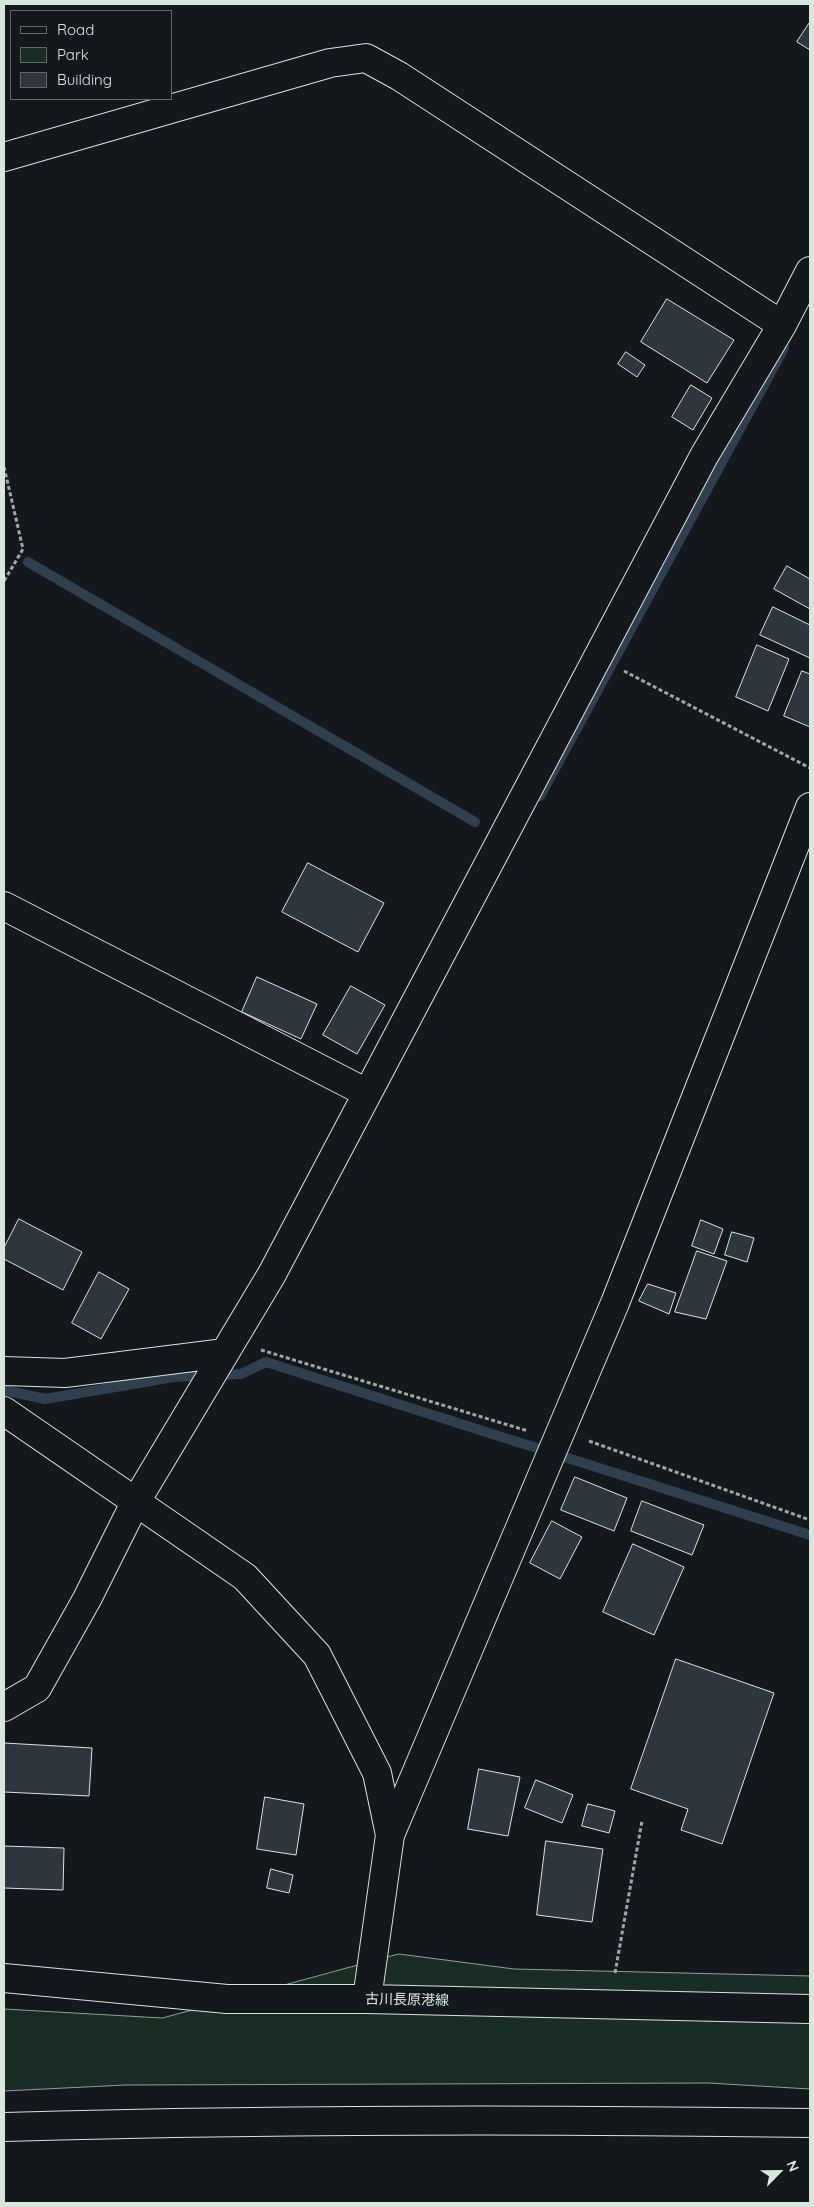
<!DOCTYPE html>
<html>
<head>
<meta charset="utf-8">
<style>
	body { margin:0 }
	#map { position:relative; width:814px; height:2207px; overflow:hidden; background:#14181c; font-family:Quicksand,sans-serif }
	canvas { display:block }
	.frame { position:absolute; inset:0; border:5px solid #d8e6dc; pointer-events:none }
	.legend { position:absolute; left:10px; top:10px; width:162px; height:90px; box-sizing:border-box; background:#14181c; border:1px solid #626a69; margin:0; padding:6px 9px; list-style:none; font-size:15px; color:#d8e6dc }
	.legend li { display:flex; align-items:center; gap:10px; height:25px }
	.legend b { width:25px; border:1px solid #626a69 }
	.north { position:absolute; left:754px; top:2147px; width:50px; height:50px; -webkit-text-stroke:4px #14181c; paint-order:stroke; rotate:67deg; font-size:14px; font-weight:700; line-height:20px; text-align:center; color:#d8e6dc }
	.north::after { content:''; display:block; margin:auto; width:18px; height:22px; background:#d8e6dc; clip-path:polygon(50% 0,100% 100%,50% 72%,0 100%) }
</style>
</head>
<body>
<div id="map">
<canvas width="814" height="2207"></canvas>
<div class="frame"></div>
<ul class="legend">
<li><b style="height:6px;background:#14181c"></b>Road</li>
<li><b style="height:14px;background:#1a2d24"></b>Park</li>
<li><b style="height:14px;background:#2c363c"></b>Building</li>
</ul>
<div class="north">N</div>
</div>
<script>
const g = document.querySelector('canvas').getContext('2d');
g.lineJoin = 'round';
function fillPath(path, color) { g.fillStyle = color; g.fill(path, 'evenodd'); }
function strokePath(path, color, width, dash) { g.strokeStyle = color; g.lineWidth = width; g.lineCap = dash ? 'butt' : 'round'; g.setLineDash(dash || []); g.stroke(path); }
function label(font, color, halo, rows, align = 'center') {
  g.font = font + ' Quicksand,"Noto Sans JP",sans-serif'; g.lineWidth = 4; g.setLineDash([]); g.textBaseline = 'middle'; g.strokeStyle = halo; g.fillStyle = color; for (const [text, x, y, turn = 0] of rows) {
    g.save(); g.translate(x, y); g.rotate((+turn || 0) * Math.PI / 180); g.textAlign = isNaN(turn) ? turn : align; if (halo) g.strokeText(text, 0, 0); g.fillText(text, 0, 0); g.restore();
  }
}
const green = new Path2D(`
	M 399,1954 L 514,1969 L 810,1976 L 810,2089 L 708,2083 L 126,2085 L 4,2091 L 4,2009 L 162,2018 Z`);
fillPath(green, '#1a2d24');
strokePath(green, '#939e99', 1);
strokePath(new Path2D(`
	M 28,562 L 475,822
	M 540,796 L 784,348
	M 4,1390 L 45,1399 L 174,1377 L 241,1374 L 266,1362 L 810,1535`), '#2f3f4d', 10);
const building = new Path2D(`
	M 810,22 L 810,50 L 797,42 Z
	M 667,299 L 734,340 L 707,383 L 641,342 Z
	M 626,352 L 645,365 L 637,377 L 618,364 Z
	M 691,385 L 712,398 L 693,430 L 672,417 Z
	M 787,566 L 810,579 L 810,609 L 774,589 Z
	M 773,607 L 810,625 L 810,658 L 760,635 Z
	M 757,645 L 789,659 L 768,711 L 736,697 Z
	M 802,671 L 810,674 L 810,727 L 784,716 Z
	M 308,863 L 384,903 L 358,952 L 282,912 Z
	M 257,977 L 317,1004 L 301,1039 L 242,1012 Z
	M 351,986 L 385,1005 L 357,1054 L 323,1035 Z
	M 19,1219 L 82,1252 L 63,1290 L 4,1259 L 4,1248 Z
	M 701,1220 L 723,1229 L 714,1254 L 692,1246 Z
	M 732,1232 L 754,1238 L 747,1262 L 725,1255 Z
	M 697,1251 L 727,1261 L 706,1319 L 675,1312 Z
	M 99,1272 L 129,1289 L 101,1339 L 72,1323 Z
	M 648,1284 L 676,1293 L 669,1314 L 639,1301 Z
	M 575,1477 L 627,1498 L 614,1531 L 561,1510 Z
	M 642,1501 L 704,1525 L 692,1555 L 631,1531 Z
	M 552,1521 L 582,1537 L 560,1579 L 530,1563 Z
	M 633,1544 L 684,1567 L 654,1635 L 603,1612 Z
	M 676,1659 L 774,1693 L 722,1844 L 681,1830 L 688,1809 L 631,1789 Z
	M 4,1743 L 92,1748 L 89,1796 L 4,1792 Z
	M 479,1769 L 520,1777 L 508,1836 L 468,1829 Z
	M 536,1780 L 573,1795 L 562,1823 L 525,1808 Z
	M 265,1797 L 304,1804 L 296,1855 L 257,1849 Z
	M 588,1804 L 615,1811 L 609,1833 L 582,1826 Z
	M 546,1841 L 603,1849 L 592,1922 L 537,1915 Z
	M 4,1846 L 64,1848 L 63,1890 L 4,1888 Z
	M 271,1869 L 293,1875 L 289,1893 L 267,1888 Z`);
fillPath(building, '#2c363c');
strokePath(building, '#d8e6dc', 1);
const street = new Path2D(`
	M 4,157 L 330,63 L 366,58 L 399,76 L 782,325
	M 4,906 L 367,1093
	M 4,1371 L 65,1373 L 225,1353
	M 4,1707 L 37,1688 L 87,1599 L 135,1503 L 272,1274 L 704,456 L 782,325 L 810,271
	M 390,1835 L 615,1303 L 810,807
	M 4,2127 C 273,2119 541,2119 810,2123`);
const secondary = new Path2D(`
	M 4,1411 L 245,1577 L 317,1655 L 377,1773 L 390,1835 L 367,1999
	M 4,1978 L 227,1999 L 367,1999 L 810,2009`);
strokePath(street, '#d8e6dc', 30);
strokePath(secondary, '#d8e6dc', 30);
strokePath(new Path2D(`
	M 4,467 L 23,549 L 4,581
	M 624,671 L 810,768
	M 261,1350 L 528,1431
	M 589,1441 L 810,1520
	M 615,1973 L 642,1821`), '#9da8a2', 3, [4, 2.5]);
strokePath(street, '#14181c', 28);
strokePath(secondary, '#14181c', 28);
label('14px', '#d8e6dc', '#14181c', [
	["古川長原港線",407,2000,1]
]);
</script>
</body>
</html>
